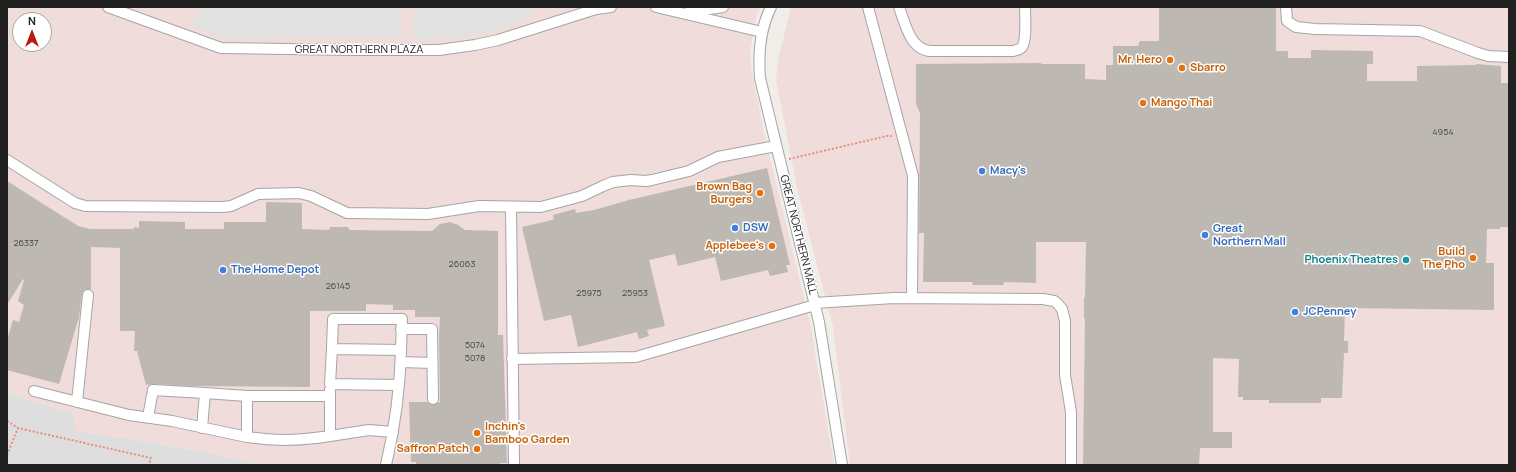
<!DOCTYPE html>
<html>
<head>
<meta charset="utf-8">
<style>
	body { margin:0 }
	#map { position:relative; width:1516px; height:472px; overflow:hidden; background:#f1eee9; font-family:Manrope,sans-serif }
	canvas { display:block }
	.frame { position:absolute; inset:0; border:8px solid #212121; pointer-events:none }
	.north { position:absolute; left:12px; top:12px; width:40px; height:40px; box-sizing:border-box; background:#fff; border:1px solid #a6a6a6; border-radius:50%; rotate:0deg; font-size:11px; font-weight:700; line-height:16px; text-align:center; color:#212121 }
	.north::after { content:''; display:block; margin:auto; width:14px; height:18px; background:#be1815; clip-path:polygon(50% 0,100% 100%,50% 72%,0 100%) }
</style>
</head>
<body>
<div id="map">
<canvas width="1516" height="472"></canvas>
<div class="frame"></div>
<div class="north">N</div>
</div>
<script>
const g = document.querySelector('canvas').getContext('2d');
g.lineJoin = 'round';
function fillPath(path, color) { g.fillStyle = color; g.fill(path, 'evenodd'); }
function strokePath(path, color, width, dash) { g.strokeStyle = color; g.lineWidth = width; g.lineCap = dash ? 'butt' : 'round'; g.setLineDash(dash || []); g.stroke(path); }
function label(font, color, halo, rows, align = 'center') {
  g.font = font + ' Manrope,sans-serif'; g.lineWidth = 3; g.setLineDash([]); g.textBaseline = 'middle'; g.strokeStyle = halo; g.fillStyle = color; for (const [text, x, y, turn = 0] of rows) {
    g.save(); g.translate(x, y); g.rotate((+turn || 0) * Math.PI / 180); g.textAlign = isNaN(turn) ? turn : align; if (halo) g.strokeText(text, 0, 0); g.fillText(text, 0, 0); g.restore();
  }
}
fillPath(new Path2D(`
	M 7,391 L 33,402 L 73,412 L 76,431 L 131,439 L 218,455 L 263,465 L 7,465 Z`), '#dfdede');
fillPath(new Path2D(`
	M 7,7 L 761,7 L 757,14 L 750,52 L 751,68 L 765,137 L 810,322 L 834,465 L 263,465 L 218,455 L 131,439 L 76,431 L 73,412 L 33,402 L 7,391 ZM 20,20 L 44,20 L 44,44 L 20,44 Z
	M 791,7 L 1509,7 L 1509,465 L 850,465 L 833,327 L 797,188 L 776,80 L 778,60 Z`), '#efdcdb');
fillPath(new Path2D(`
	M 263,7 L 399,7 L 399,34 L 392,38 L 224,38 L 192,26 L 203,8 L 262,9 Z
	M 414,7 L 532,7 L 532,17 L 502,28 L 464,37 L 419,40 L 414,36 Z`), '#e1e1e1');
fillPath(new Path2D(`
	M 1159,7 L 1276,7 L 1276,51 L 1288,51 L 1288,58 L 1311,58 L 1311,50 L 1373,51 L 1373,64 L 1367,64 L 1367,81 L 1417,81 L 1417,66 L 1476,65 L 1476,64 L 1501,66 L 1501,83 L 1509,83 L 1509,227 L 1500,227 L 1500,229 L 1487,229 L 1486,263 L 1494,263 L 1494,310 L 1345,308 L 1344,341 L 1348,341 L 1348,353 L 1344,353 L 1342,398 L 1321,398 L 1321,403 L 1269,403 L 1269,400 L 1243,400 L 1243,397 L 1238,397 L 1239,359 L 1213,358 L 1213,432 L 1232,432 L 1232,448 L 1200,448 L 1199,465 L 1083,465 L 1085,319 L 1084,319 L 1084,297 L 1085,297 L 1086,242 L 1036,242 L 1036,283 L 1004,282 L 1003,285 L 973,285 L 972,282 L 923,282 L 924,233 L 919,233 L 920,113 L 916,104 L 916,64 L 1041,63 L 1041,64 L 1085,64 L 1085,79 L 1106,80 L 1106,65 L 1113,65 L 1113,46 L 1138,46 L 1140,41 L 1159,41 Z
	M 767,168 L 790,265 L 786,265 L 788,272 L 770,276 L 768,270 L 721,281 L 715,257 L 678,266 L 675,254 L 649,260 L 665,326 L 647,330 L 649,336 L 639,339 L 637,332 L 578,347 L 571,315 L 544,321 L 522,227 L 548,221 L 554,219 L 553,215 L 575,209 L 576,213 L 594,210 L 629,200 Z
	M 7,181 L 78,226 L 90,229 L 134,229 L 134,227 L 139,228 L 139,221 L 185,222 L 185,229 L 224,229 L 224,222 L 266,222 L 266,202 L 302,203 L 302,229 L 329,230 L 330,227 L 347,227 L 349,228 L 349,230 L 432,231 L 440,224 L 450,222 L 458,225 L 465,230 L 498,231 L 498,335 L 503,335 L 507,463 L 500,463 L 500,465 L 416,465 L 416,462 L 411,462 L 409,402 L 427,402 L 430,404 L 433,405 L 440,402 L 439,336 L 440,317 L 415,317 L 415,310 L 393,310 L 393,305 L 366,304 L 366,311 L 310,311 L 310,387 L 194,386 L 153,384 L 146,385 L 137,351 L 134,351 L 135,331 L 120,331 L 120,248 L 91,247 L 91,289 L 85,289 L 82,294 L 79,317 L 59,384 L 7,370 L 7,340 L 13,320 L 19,322 L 24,305 L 18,301 L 24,280 L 23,279 L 7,305 Z`), '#beb8b2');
const minor = new Path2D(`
	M 108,7 L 221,48 L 353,50 L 439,50 L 475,45 L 498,40 L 596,9 L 611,7
	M 656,7 L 762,32
	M 771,7 C 760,29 758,53 760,78 L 819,322 L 842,465
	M 868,7 L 913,176 L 912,297
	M 899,7 C 905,23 910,50 931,51 L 1013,51 C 1016,50 1020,50 1022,47 C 1027,40 1025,16 1025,7
	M 1286,7 L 1287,21 L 1296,27 L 1315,29 L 1420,31 L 1478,53 L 1488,56 L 1509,57
	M 689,12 L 723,7
	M 7,160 L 75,203 L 85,206 L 223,207 L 231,206 L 258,194 L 299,193 L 311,196 L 347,213 L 428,214 L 479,206 L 541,207 L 582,196 L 603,186 L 613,182 L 631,180 L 646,181 L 652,180 L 689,171 L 718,157 L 776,146
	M 511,207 L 514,465
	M 814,303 L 894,298 L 1043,299 L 1054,301 L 1057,303 L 1062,309 L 1065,321 L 1065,375 L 1071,412 L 1071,465
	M 401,329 L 432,329 L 433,399
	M 332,349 L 333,319 L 402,319 L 401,350
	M 512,359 L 636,357 L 815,305
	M 401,362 L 432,363
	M 330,390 L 330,436 L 369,430 L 393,432
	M 34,391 L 129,415 L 172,421 L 247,437
	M 77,402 L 88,295
	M 148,417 L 153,390 L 205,393
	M 202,428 L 205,393 L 247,396
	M 330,436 C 298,441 278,441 247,437 L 247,396 L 330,396
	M 386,465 C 395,427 400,389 401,350 L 332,349 L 330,384 L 399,385`);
strokePath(minor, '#a5a5a5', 12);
strokePath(new Path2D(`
	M 789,159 L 887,136 L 892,136
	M 7,421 L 18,428 L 151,458 L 149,465
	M 7,455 L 18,428`), '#ec8c7e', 2, [2, 2]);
strokePath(minor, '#fff', 10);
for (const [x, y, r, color] of [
	[1170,60,4,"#e8710a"],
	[1182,68,4,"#e8710a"],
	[1143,103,4,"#e8710a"],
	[982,171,4,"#3f7fe0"],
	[760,193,4,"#e8710a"],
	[735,228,4,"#3f7fe0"],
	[1205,235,4,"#3f7fe0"],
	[772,246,4,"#e8710a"],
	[1473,258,4,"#e8710a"],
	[1406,260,4,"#0f9aa8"],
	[223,270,4,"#3f7fe0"],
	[1295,312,4,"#3f7fe0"],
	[477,433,4,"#e8710a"],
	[477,449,4,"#e8710a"]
]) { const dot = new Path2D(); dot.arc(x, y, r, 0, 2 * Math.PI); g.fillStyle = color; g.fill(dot); strokePath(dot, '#fff', 1.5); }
label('9px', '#484745', null, [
	["4954",1443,132],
	["26337",26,243],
	["26063",462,264],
	["26145",338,286],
	["25975",589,293],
	["25953",635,293],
	["5074",475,345],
	["5078",475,358]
]);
label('11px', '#212121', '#fff', [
	["GREAT NORTHERN PLAZA",359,50],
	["GREAT NORTHERN MALL",798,235,76]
]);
label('bold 11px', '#c56008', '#fff', [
	["Mr. Hero",1162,60],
	["Sbarro",1190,68,"left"],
	["Mango Thai",1151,103,"left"],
	["Brown Bag",752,187],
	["Burgers",752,200],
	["Applebee's",764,246],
	["Build",1465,252],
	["The Pho",1465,265],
	["Inchin's",485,427,"left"],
	["Bamboo Garden",485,440,"left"],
	["Saffron Patch",469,449]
], 'right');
label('bold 11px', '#366cbe', '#fff', [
	["Macy's",990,171],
	["DSW",743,228],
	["Great",1213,229],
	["Northern Mall",1213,242],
	["The Home Depot",231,270],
	["JCPenney",1303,312]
], 'left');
label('bold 11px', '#0d838f', '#fff', [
	["Phoenix Theatres",1398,260]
], 'right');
</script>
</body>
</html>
